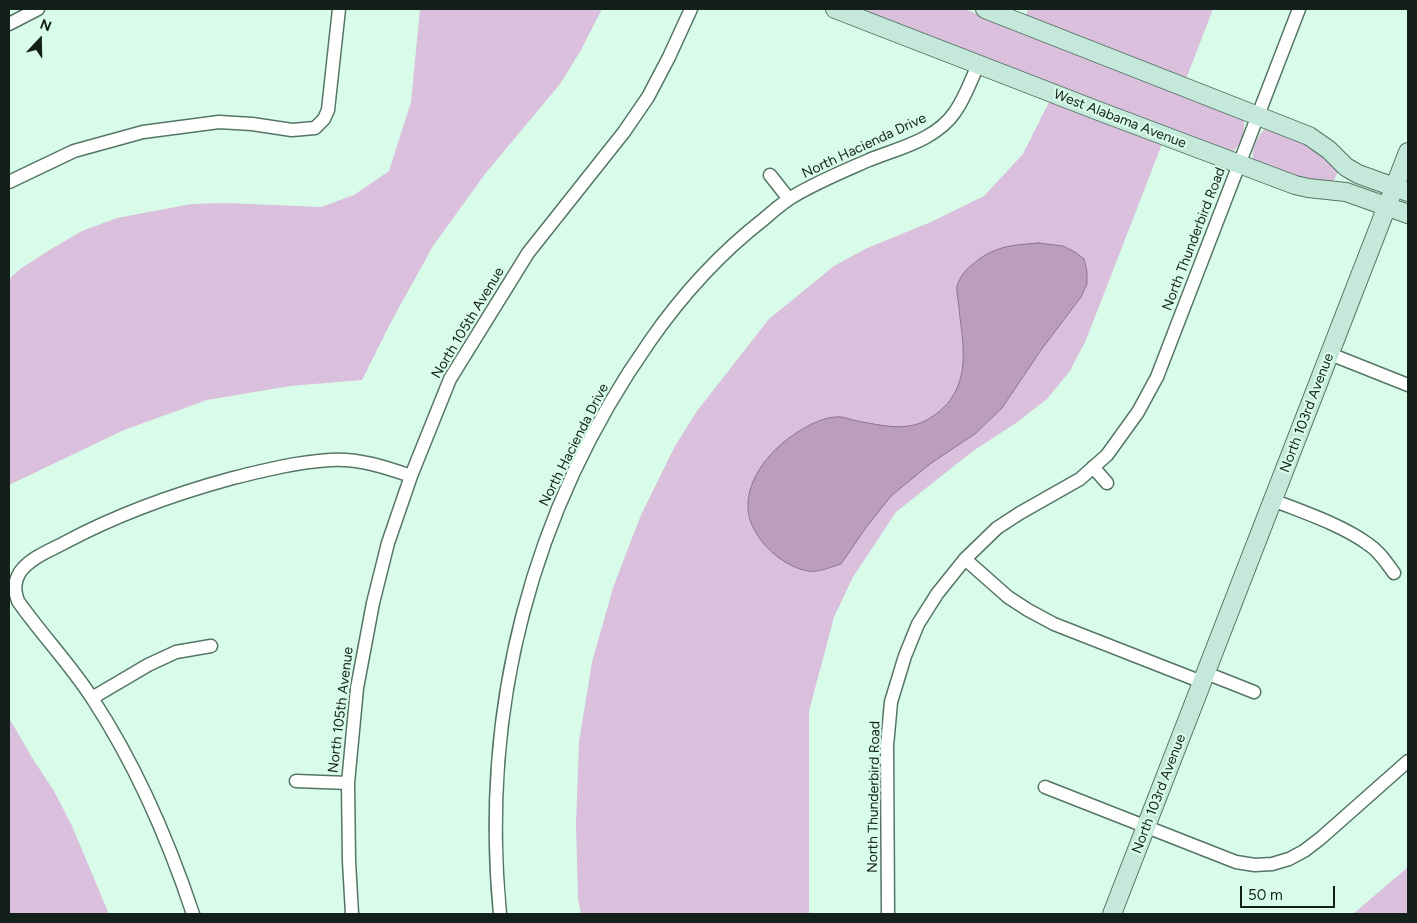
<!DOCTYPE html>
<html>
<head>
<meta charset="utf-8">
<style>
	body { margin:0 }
	#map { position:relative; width:1417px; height:923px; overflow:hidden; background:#d8fce9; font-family:Figtree,sans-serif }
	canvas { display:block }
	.frame { position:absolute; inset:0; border:10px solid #13201a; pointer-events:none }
	.north { position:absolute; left:15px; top:15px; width:50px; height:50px; -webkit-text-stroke:4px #d8fce9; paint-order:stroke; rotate:21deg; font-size:14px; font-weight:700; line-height:20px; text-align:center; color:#13201a }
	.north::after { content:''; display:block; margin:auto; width:18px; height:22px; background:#13201a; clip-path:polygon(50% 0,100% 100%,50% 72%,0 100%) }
	.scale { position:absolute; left:1240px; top:886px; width:95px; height:22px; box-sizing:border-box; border:2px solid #13201a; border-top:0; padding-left:6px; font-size:15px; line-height:18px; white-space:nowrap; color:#13201a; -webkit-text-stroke:4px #d8fce9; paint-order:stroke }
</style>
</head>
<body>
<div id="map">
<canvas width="1417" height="923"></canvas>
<div class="frame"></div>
<div class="north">N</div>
<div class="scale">50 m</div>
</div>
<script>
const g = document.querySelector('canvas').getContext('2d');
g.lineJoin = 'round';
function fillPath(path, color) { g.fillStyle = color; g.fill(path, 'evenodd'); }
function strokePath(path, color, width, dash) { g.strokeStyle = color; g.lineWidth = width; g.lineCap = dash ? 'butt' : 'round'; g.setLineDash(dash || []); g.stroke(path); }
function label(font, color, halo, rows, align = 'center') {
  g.font = font + ' Figtree,sans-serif'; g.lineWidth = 4.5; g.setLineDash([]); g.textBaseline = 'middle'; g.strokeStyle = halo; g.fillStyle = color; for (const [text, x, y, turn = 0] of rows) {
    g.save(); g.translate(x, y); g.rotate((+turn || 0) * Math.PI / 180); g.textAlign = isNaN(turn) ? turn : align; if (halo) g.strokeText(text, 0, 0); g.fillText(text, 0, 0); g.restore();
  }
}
fillPath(new Path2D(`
	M 420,9 L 602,9 L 581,50 L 560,84 L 485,174 L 433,246 L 391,322 L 362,380 L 290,386 L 207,400 L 124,430 L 9,485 L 9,279 L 20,269 L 51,249 L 82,231 L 117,218 L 191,204 L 225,203 L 321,207 L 354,195 L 389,171 L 411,102 Z
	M 854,9 L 964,9 L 1233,113 L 1243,119 C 1247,129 1240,147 1231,153 Z
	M 1028,9 L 1213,9 L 1183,87 L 1023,24 Z
	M 1050,100 L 1162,144 L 1086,340 L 1070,371 L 1047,399 L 1016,423 L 973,451 L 896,512 L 853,577 L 834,617 L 809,711 L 809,914 L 581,914 L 578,899 L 576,823 L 579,742 L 592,662 L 613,588 L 627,551 L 641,515 L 675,446 L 697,411 L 769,319 L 834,266 L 865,249 L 931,222 L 984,196 L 1023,154 Z
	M 1265,129 L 1269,129 L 1313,145 L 1336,167 L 1338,172 L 1334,180 L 1327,183 L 1310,184 L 1253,161 C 1251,151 1257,136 1265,129 Z
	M 9,718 L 33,759 L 54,791 L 72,826 L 109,914 L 9,914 Z
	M 1408,867 L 1408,914 L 1353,914 Z`), '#dac0dc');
const water = new Path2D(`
	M 1039,243 L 1063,246 L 1075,252 L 1084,259 L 1087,271 L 1087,284 L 1081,297 L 1041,350 L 1002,408 L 976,433 L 930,464 L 891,496 L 865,529 L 841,564 C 831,567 817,573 808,571 C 779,566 745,533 748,502 C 750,472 777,443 803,429 C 812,423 824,418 835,417 C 841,416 850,419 857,421 C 892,427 916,435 945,406 C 949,403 951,398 954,394 C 969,368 962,337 959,309 C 959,302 956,293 957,286 C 960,277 965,270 972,265 C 993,246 1012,245 1039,243 Z`);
fillPath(water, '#bc9dbe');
strokePath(water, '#89788d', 1);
const street = new Path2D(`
	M 9,24 L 38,9
	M 770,175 L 789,199
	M 9,182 L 74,151 L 143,132 L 219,122 L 252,124 L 292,130 L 315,128 L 324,119 L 328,110 L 339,9
	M 1330,354 L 1408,385
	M 1093,467 L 1107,483
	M 1273,500 C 1305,513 1340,524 1368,544 C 1379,551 1386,562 1394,573
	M 965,559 L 1008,597 L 1028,610 L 1054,624 L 1202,682
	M 1206,673 L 1254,692
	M 92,698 L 148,665 L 176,652 L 211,646
	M 296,781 L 348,783
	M 1045,787 L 1236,862 L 1255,865 L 1272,864 L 1289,859 L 1304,851 L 1321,838 L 1408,761
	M 193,914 C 168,839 136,765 92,698 C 70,664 41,634 18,601 C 14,590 14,582 20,572 C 30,558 49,551 64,543 C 118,514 174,494 233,478 C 265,470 297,462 330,460 C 358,458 385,467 411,476
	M 352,914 L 349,861 L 348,783 L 357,688 L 373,603 L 388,543 L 411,476 L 450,379 L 528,253 L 624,132 L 648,97 L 669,57 L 691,9
	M 500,914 C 480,709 531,510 650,341 C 682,295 719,254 764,219 C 772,212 780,205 789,199 C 812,184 844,171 869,160 C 899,148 936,140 955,112 C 965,98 971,80 978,65
	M 888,914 L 887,746 L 891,702 L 905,656 L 918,624 L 937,594 L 965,559 L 997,528 L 1020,513 L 1080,479 L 1107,455 L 1138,412 L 1157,377 L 1299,9`);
const secondary = new Path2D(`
	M 835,9 L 1096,110 L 1295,185 L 1308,188 L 1346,192 L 1408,214
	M 985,9 L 1309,136 L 1329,150 L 1346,167 L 1358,174 L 1408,192
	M 1112,914 L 1408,152`);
strokePath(street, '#557565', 15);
strokePath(secondary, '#557565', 20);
strokePath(street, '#fff', 12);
strokePath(secondary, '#c4e9da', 18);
label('14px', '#13201a', '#d8fce9', [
	["West Alabama Avenue",1120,119,21],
	["North Hacienda Drive",864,146,-25],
	["North Thunderbird Road",1194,239,-69],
	["North 105th Avenue",468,323,-59],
	["North 103rd Avenue",1307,413,-69],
	["North Hacienda Drive",574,445,-63],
	["North 105th Avenue",341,710,-83],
	["North 103rd Avenue",1159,794,-69],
	["North Thunderbird Road",874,797,-89]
]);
</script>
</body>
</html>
